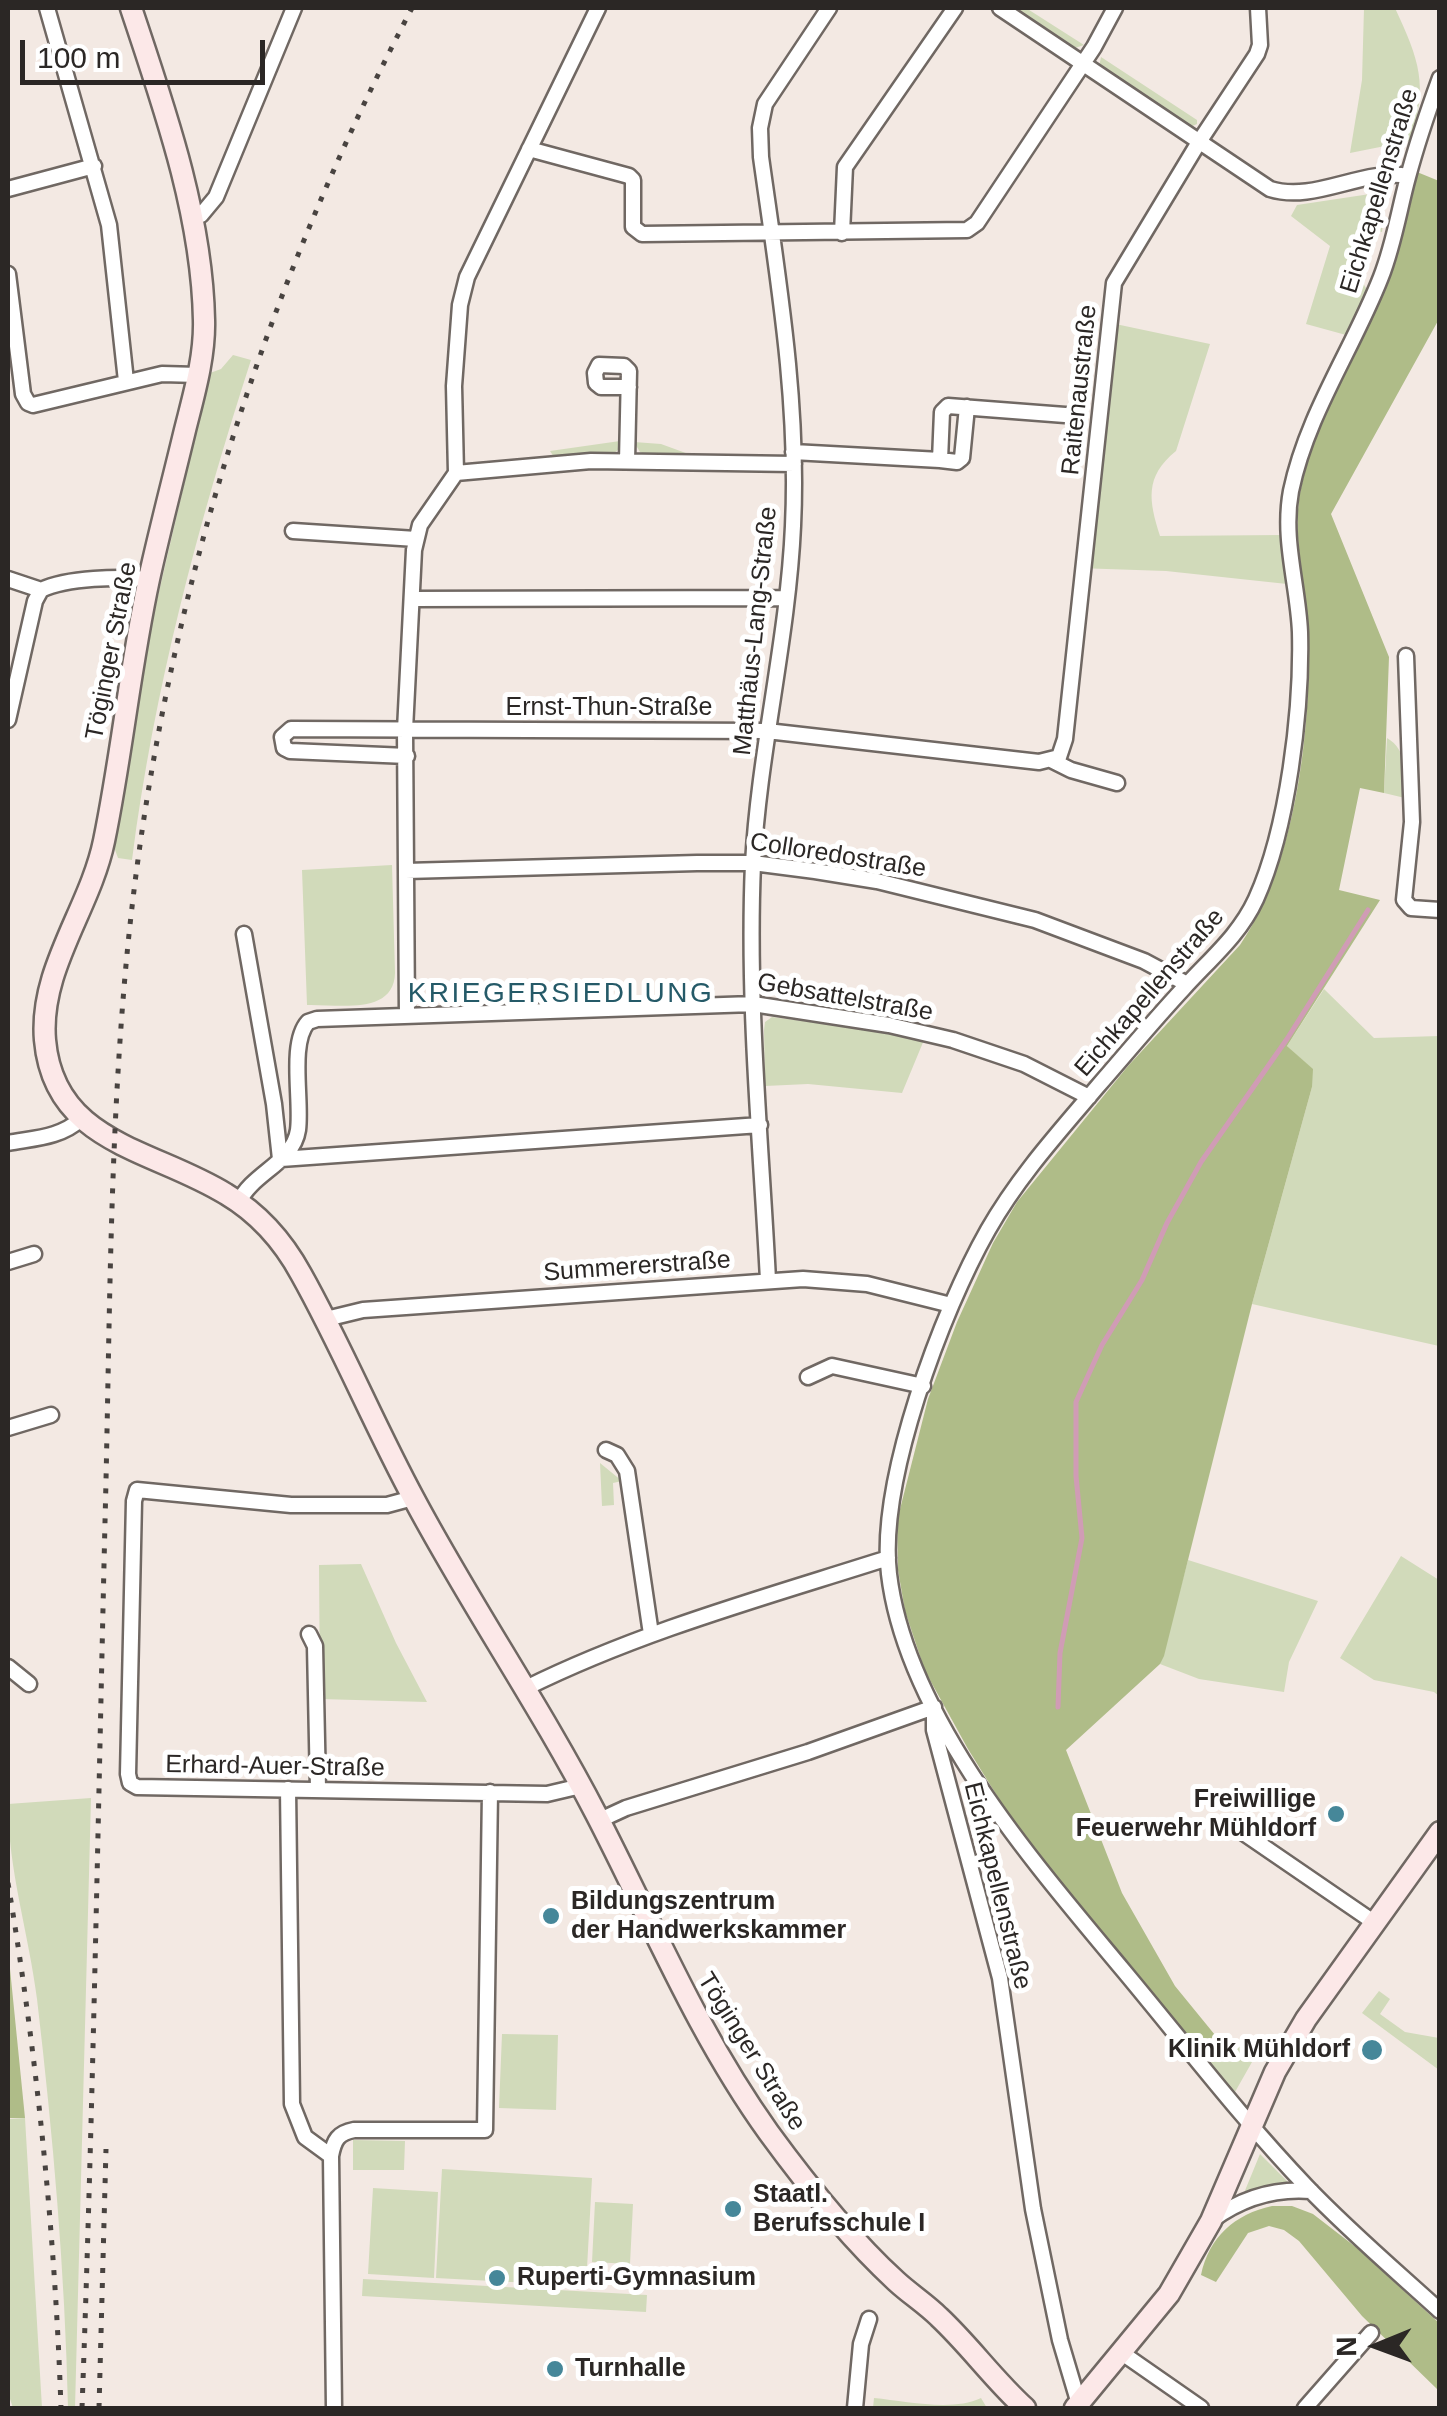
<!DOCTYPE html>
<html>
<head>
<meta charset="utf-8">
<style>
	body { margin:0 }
	#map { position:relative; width:1447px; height:2416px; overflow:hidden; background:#f3e9e3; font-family:Helvetica,sans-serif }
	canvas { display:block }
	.frame { position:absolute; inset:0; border:10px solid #2b2725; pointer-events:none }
	.north { position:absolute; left:1327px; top:2296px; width:100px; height:100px; -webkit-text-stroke:8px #fff; paint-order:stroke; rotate:269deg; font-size:28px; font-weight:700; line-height:40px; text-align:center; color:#2b2725 }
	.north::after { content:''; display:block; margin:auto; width:35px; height:45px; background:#2b2725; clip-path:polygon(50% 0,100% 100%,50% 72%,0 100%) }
	.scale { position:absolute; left:20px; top:40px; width:245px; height:45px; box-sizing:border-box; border:5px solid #2b2725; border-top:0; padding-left:12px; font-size:30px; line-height:35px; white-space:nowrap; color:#2b2725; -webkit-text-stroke:8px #fff; paint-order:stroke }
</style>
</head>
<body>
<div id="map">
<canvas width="1447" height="2416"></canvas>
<div class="frame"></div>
<div class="north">N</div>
<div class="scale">100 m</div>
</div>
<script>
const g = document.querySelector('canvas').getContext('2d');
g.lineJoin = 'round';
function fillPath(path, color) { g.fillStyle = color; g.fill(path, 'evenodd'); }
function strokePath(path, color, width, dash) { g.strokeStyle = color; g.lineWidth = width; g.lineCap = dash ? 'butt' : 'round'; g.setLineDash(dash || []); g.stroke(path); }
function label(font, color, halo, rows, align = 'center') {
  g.font = font + ' Helvetica,sans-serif'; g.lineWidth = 10; g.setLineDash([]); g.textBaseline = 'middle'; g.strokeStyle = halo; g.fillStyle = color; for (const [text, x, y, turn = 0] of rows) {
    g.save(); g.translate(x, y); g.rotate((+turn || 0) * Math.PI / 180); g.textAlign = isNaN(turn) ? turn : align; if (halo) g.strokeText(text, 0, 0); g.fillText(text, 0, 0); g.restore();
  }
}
fillPath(new Path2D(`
	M 1008,8 L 1026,8 L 1084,45 L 1072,49 Z
	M 1364,8 L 1395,8 C 1419,60 1429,85 1410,141 L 1350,153 L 1362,80 Z
	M 1101,57 L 1197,120 L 1197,124 L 1190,127 L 1099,67 Z
	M 1370,194 L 1378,195 L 1385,204 L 1382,232 L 1374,230 L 1368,233 L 1362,249 L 1367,265 L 1354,267 L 1367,290 L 1346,335 L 1306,324 L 1330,246 L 1291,216 L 1297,205 Z
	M 1106,322 L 1210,344 L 1176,451 C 1144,477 1149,501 1160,536 L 1282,535 L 1287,584 L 1166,571 L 1077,568 Z
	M 233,355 L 251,360 C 198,524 154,689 132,860 L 118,858 L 114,847 L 151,626 L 210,373 L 221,369 Z
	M 620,441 L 618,450 L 614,453 L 554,457 L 550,451 Z
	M 634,442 L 661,444 L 694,456 L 647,455 L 640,452 Z
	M 1387,738 C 1408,750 1405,776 1405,798 L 1384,793 Z
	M 392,865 L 395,973 C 394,1016 337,1004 307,1005 L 302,870 Z
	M 1324,989 L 1374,1038 L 1439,1036 L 1439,1346 L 1252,1304 L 1312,1087 L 1312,1069 L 1287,1046 Z
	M 772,1017 L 880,1031 L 924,1040 L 902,1093 L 808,1084 L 765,1086 L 764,1030 L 765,1022 Z
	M 600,1463 L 622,1481 L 613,1483 L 614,1505 L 602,1506 Z
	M 1401,1556 L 1439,1580 L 1439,1696 L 1434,1692 L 1374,1680 L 1340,1658 Z
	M 1188,1560 L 1318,1601 L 1289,1662 L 1284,1692 L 1199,1679 L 1160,1664 Z
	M 361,1564 L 396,1643 L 427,1702 L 320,1699 L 319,1565 Z
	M 91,1798 L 75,2408 L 68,2408 C 65,2272 53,2135 37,1999 C 29,1935 8,1869 8,1804 Z
	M 1379,1991 L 1390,1999 L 1380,2014 L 1405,2032 L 1439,2038 L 1439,2070 L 1362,2013 Z
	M 502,2034 L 558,2035 L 556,2110 L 499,2108 Z
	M 1215,2035 L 1256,2055 L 1235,2092 L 1204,2061 L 1214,2054 Z
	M 25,2118 L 42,2408 L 13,2408 L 8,2393 L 8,2119 Z
	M 353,2140 L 405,2141 L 404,2170 L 353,2170 Z
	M 1260,2154 L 1289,2183 L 1244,2193 Z
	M 442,2169 L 592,2178 L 586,2286 L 436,2278 Z
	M 373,2188 L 438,2192 L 434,2278 L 368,2274 Z
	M 595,2202 L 633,2204 L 630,2264 L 592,2262 Z
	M 363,2279 L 647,2295 L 646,2312 L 362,2296 Z
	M 874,2398 C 906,2401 952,2412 981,2398 L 987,2408 L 873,2408 Z`), '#d1daba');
fillPath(new Path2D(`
	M 1417,172 L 1439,181 L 1439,319 L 1331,514 L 1389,657 L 1384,793 L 1360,788 L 1339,890 L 1380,900 L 1287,1046 L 1313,1069 L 1312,1087 L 1252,1304 L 1164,1656 L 1160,1664 L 1066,1750 L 1122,1893 L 1175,1986 L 1215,2035 L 1214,2054 L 1204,2061 L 1015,1825 L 968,1749 L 925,1671 L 905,1611 L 898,1570 L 897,1521 L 928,1399 L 957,1322 L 993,1243 L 1017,1202 L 1128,1066 L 1240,945 C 1296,864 1312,727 1308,629 C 1306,584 1292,539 1300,493 C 1315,417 1360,354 1387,282 C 1400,247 1411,208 1417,172 Z
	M 8,1949 L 25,2118 L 8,2118 Z
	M 1272,2206 L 1292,2206 L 1313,2214 L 1357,2248 L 1439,2323 L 1439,2408 L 1436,2408 L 1439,2402 L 1437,2389 L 1362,2316 L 1299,2241 L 1284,2230 L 1269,2226 L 1248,2233 L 1216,2282 L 1201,2275 C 1209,2237 1235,2214 1272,2206 Z`), '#afbc88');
strokePath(new Path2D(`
	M 1058,1707 L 1060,1653 L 1082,1538 L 1076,1476 L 1076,1402 L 1102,1345 L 1142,1280 L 1167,1223 L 1201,1162 L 1287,1039 L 1368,910`), '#d09cb5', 5);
const street = new Path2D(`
	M 47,8 L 109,225 L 126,381
	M 1000,8 L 1270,189 C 1315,203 1362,168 1408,176
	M 1440,78 C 1428,111 1417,143 1408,177 C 1399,210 1394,244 1381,277 C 1353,349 1307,414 1291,491 C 1282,539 1298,585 1300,632 C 1302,710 1288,828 1256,899 C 1239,936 1210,959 1183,989 C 1154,1020 1126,1054 1098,1086 C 1059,1132 1018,1177 988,1230 C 942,1311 878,1481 889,1574 C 906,1717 1034,1863 1123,1970 C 1184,2043 1241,2118 1307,2187 C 1349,2231 1395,2270 1440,2311
	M 529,149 L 629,176 L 633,180 L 633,227 L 642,234 L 967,230 L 977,223 L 1094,47 L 1115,8
	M 8,189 L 94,166
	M 191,219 L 201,215 L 216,197 L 294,8
	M 842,233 L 845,167 L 955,8
	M 8,274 L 23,394 L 28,403 L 33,405 L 162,374 L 198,375
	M 967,407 L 962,458 L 957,462 L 940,460 L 942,412 L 948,406 C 991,409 1035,413 1078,416
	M 793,452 L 940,460
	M 627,461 L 629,371 L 624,366 L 599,365 L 595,373 L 596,383 L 601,387 L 629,387
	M 456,473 L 591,461 L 794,464
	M 293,531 L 416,539
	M 8,579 L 41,590
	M 412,599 L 785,598
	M 1406,656 L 1412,822 L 1404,900 L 1411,908 L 1440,910
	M 8,720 L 35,601 L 41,590 C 68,577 119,577 149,579
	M 407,756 L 290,751 L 284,748 L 282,737 L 291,729 L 767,731 L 1039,762 L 1059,757 L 1065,739 L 1114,283 L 1199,142 L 1257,54 L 1260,45 L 1258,8
	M 1051,760 L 1071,770 L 1117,783
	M 406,871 L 697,863 L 753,863 L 815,871 L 877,881 L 1035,920 L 1144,961 L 1187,984
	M 244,934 L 274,1104 L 280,1159
	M 407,1016 L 405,730 L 414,550 L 420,525 L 456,473 L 454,386 L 460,305 L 467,277 L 598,8
	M 8,1143 C 34,1138 60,1138 81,1119
	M 281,1159 L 760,1125
	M 239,1202 C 252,1173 293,1163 298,1130 C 302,1101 289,1043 308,1022 L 317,1019 L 753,1004 L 889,1025 L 953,1040 L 1024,1064 L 1089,1097
	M 8,1262 L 34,1254
	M 768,1280 C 761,1142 747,1003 753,864 C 759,751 788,639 793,526 C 799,402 778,279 761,157 L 760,128 L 765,104 L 829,8
	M 326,1319 L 363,1310 L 803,1279 L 867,1284 L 951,1305
	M 808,1377 L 832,1366 L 923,1386
	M 8,1428 L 51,1415
	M 606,1450 L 617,1455 L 627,1471 L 651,1634
	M 413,1498 L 387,1505 L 291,1505 L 137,1490 L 134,1501 L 128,1774 L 130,1783 L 137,1787 L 547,1794 L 581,1786
	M 309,1634 L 315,1646 L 318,1788
	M 8,1667 L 29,1684
	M 526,1688 C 641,1631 766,1597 888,1558
	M 934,1708 L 934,1730 L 1000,1978 L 1033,2209 L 1060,2340 L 1079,2404
	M 288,1789 L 292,2104 L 305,2137 L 331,2156
	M 600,1820 L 626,1808 L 808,1752 L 934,1707
	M 1232,1825 L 1375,1923
	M 1212,2220 C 1242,2198 1274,2188 1311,2191
	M 1122,2353 L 1201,2408
	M 334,2408 L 331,2156 C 334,2140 338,2133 354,2130 L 485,2130 L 490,1792
	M 855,2408 L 861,2344 L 869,2319
	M 1305,2408 L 1371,2333`);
const secondary = new Path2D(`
	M 131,8 C 164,107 202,214 204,320 C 205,357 194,394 185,430 C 173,480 160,529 149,579 C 130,666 122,754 104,841 C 90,909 39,969 45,1040 C 54,1144 154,1149 226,1194 C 258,1213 283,1241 301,1274 C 342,1347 374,1425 414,1499 C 471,1606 540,1706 596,1814 C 652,1922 697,2033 769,2133 C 807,2185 849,2238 896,2281 C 910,2294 926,2304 939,2317 C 970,2346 994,2380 1025,2408
	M 1075,2408 L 1169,2294 L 1211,2221 L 1275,2072 L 1306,2019 L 1440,1832`);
strokePath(street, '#706863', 19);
strokePath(secondary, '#706863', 25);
strokePath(street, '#fff', 14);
strokePath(secondary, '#fce8e8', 20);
strokePath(new Path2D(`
	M 8,1883 C 37,2057 55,2233 61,2408
	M 82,2408 C 93,2113 98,1818 105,1522 C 110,1330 109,1136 128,944 C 161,617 259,299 412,8
	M 99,2408 L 106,2149`), '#484340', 5, [5, 10]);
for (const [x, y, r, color] of [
	[1336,1814,10,"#468799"],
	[551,1916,10,"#468799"],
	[1372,2050,12,"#468799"],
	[733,2209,10,"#468799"],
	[497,2278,10,"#468799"],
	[555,2369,10,"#468799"]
]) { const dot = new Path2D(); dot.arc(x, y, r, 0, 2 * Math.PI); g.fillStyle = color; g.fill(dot); strokePath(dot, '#fff', 4); }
label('25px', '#2b2725', '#fff', [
	["Eichkapellenstraße",1380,191,-73],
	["Raitenaustraße",1080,390,-84],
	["Matthäus-Lang-Straße",756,631,-84],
	["Töginger Straße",112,651,-79],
	["Ernst-Thun-Straße",609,708],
	["Colloredostraße",838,856,9],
	["Eichkapellenstraße",1150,993,-49],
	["Gebsattelstraße",845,998,10],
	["Summererstraße",637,1267,-4],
	["Erhard-Auer-Straße",275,1767,1],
	["Eichkapellenstraße",997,1886,76],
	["Töginger Straße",751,2052,58]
]);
label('bold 25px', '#2b2725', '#fff', [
	["Freiwillige",1316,1800,"right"],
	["Feuerwehr Mühldorf",1316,1829,"right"],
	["Bildungszentrum",571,1902],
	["der Handwerkskammer",571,1931],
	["Klinik Mühldorf",1350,2050,"right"],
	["Staatl.",753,2195],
	["Berufsschule I",753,2224],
	["Ruperti-Gymnasium",517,2278],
	["Turnhalle",575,2369]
], 'left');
g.letterSpacing = '2.5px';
label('28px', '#255a68', '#fff', [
	["KRIEGERSIEDLUNG",561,994]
]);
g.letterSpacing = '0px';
</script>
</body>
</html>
